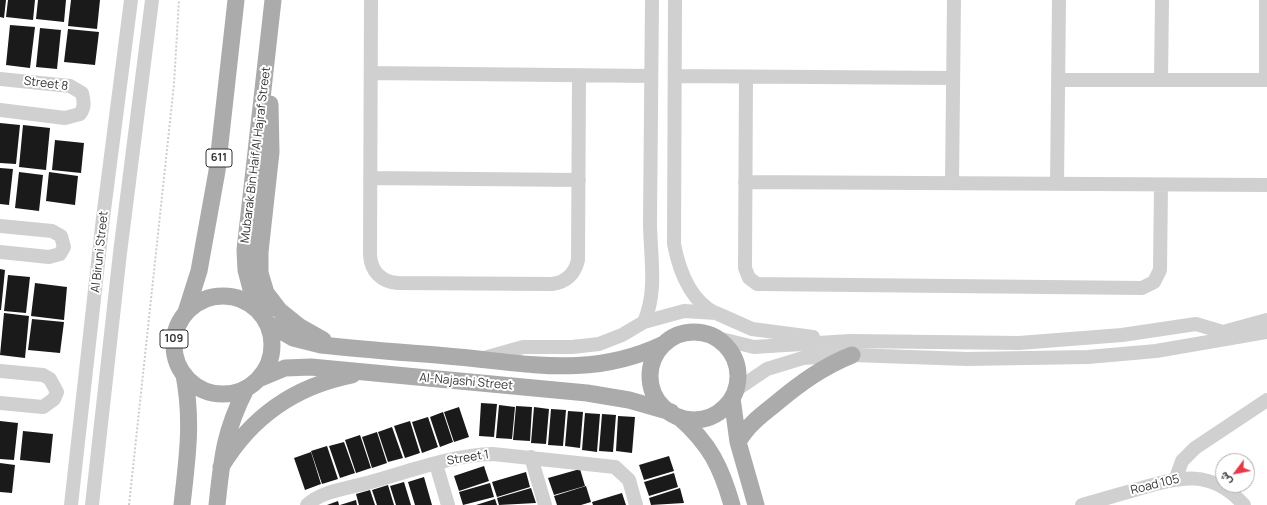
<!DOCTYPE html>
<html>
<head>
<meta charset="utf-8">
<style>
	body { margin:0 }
	#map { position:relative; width:1267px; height:505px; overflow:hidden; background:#fff; font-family:Manrope,Vazirmatn,sans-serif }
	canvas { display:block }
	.north { position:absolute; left:1215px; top:453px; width:40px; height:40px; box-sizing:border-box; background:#fff; border:1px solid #adadad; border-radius:50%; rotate:238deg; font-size:11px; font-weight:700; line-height:16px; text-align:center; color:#333 }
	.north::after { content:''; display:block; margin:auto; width:14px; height:18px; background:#e63946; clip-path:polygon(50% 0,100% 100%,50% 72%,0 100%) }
</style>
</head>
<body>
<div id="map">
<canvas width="1267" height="505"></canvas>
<div class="north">ش</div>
</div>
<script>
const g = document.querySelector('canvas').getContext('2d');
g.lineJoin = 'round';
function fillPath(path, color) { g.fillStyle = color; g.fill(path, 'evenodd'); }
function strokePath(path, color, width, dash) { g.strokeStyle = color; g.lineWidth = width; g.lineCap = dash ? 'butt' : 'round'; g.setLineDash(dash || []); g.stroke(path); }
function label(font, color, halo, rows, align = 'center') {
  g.font = font + ' Manrope,sans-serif'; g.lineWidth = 4; g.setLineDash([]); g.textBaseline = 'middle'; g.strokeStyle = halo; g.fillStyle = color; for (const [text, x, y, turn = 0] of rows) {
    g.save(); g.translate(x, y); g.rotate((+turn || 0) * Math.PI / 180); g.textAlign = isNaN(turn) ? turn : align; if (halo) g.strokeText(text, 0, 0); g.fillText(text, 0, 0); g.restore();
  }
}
fillPath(new Path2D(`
	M 0,0 L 6,0 L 4,18 L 0,17 Z
	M 8,0 L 35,0 L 33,20 L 6,17 Z
	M 38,0 L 66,0 L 64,22 L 36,19 Z
	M 71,0 L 100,0 L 97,29 L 68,26 Z
	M 10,25 L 35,27 L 30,68 L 6,65 Z
	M 40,28 L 61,30 L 57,69 L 36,67 Z
	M 68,29 L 99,32 L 95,65 L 64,62 Z
	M 0,123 L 20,125 L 16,164 L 0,163 Z
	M 23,125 L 50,128 L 46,170 L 19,167 Z
	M 55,140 L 84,143 L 81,173 L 52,170 Z
	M 0,168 L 13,169 L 9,205 L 0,204 Z
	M 19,172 L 43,175 L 39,211 L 15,208 Z
	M 49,172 L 78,176 L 75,205 L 46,201 Z
	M 0,269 L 5,270 L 1,310 L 0,310 Z
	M 8,275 L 30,277 L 26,313 L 4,311 Z
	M 35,283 L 67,287 L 64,320 L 31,316 Z
	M 4,313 L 29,316 L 25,358 L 0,355 Z
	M 32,319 L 64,322 L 60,353 L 28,350 Z
	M 481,403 L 497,404 L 494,437 L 479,436 Z
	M 499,405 L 515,407 L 512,439 L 496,438 Z
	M 516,406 L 532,407 L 530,441 L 513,440 Z
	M 459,407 L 469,437 L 454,442 L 444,412 Z
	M 534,407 L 549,409 L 546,444 L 531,443 Z
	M 551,409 L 566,410 L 563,446 L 548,445 Z
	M 568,411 L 583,412 L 580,448 L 565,446 Z
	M 443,412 L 453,442 L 440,447 L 430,417 Z
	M 585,413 L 600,414 L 597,452 L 582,450 Z
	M 602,414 L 616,415 L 613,452 L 599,451 Z
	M 618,416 L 635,417 L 632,453 L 616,451 Z
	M 428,417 L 438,447 L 422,453 L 412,422 Z
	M 0,421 L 18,423 L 14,460 L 0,459 Z
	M 410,421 L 420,453 L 405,458 L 394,426 Z
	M 392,427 L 403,458 L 388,462 L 378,432 Z
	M 23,431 L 53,434 L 50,463 L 20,460 Z
	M 377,432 L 387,463 L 372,468 L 362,437 Z
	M 360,435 L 371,468 L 356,473 L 345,440 Z
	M 344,442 L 355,473 L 340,478 L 329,446 Z
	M 327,446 L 338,479 L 322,484 L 311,451 Z
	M 311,452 L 321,484 L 305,490 L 294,458 Z
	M 669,456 L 674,471 L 644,480 L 639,465 Z
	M 0,463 L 15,465 L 12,493 L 0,492 Z
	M 484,466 L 489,481 L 459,491 L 454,476 Z
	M 580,469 L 585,486 L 554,495 L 548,478 Z
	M 526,472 L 530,487 L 497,497 L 492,482 Z
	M 674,473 L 678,487 L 649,496 L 644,482 Z
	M 424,477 L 432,505 L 415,505 L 408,482 Z
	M 404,482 L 411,505 L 396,505 L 390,486 Z
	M 490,483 L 494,497 L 463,505 L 459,492 Z
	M 388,485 L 394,505 L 377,505 L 372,490 Z
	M 586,486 L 591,502 L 581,505 L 557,505 L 554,496 Z
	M 531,488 L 536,503 L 499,505 L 497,498 Z
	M 680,488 L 684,503 L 651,505 L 649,498 Z
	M 370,490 L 375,505 L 359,505 L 356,494 Z
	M 622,493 L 626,505 L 593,505 L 592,502 Z
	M 495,499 L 497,505 L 476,505 Z
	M 356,500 L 357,505 L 340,505 Z
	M 338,501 L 339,505 L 327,505 Z`), '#1a1a1a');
strokePath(new Path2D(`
	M 129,505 L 174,84 L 179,0`), '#cdcdcd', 2, [2, 2]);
strokePath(new Path2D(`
	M 371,0 L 370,255 C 371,271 381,282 398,283 L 552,284 C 567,282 575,273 578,260 L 579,76
	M 675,0 L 674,244 C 679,270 690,300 715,313
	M 371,73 L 651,76
	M 675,76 L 953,78
	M 746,77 L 745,268 L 749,278 L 757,284 L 1142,288 L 1154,282 L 1160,270 L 1161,185
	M 0,79 L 70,86 L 82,93 C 84,102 85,107 80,114 L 65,118 L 0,110
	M 1058,80 L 1267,80
	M 1161,80 L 1162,0
	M 1266,80 L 1266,0
	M 370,178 L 579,180
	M 745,182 L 1267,185
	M 952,183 L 954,0
	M 1057,184 L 1059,0
	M 0,226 L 52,231 L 61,236 L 64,247 L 60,254 L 49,257 L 0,252
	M 644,322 C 658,290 650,256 650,221 C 651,147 651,74 652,0
	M 717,338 L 754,347 L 850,341 L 1019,343 L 1122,335 L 1196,324 L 1223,332 L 1267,320
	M 484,358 L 523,347 L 572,347 L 599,344 L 622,335 L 644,322 L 684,311 L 716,313 L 752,329 L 813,337
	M 0,371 L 43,375 L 50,379 L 57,392 L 54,399 L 43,407 L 0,403
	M 736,390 L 767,369 L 803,358 L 852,355 L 967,359 L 1088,357 L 1156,351 L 1267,332
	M 531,457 L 545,505
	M 436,464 L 448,505
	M 1176,478 L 1182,461 L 1195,448 L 1267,400
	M 71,505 L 103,218 L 131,0
	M 92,505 L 120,253 L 152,0
	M 307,505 C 321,491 349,488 367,483 C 408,472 451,455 493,454 L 615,467 L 629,480 L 636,505
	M 1082,505 C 1101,500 1120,494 1138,489 C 1180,477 1211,468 1244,505`), '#d0d0d0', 14);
strokePath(new Path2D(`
	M 270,104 L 271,152 L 260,252 L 260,273 L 266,293 L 279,310 L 300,327 L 323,340
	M174 345a49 49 0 1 1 98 0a49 49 0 1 1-98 0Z
	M 256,308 L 246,270 L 245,250 L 273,0
	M 186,312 L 199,271 L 217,171 L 236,0
	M 267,323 L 293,338 L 321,345 C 367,350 412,353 458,357 C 532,364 593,378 664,344
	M650 376a44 44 0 1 1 88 0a44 44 0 1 1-88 0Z
	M 261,378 L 285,368 L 311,367 L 587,393 L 629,400 L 671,412
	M 732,398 L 738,442 L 756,505
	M 679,417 C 710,444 721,467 732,505
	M 738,442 C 747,426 760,416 774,405 C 799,384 822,367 852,355
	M 221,467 C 251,417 296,386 352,375
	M 182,505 C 187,459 193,422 184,375
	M 217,505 C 222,458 224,432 246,389`), '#ababab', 17);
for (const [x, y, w] of [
	[219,158,26],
	[174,339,28]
]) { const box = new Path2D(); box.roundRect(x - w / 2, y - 9, w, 18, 3); g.fillStyle = '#fff'; g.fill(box); strokePath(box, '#333', 1); }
label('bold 11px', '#333', null, [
	["611",219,158],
	["109",174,339]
]);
label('12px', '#333', '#fff', [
	["Street 8",46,84,7],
	["Mubarak Bin Haif Al Hajraf Street",256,155,-83],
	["Al Biruni Street",100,252,-84],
	["Al-Najashi Street",466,382,5],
	["Street 1",468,458,-9],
	["Road 105",1155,485,-14]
]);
</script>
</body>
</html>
